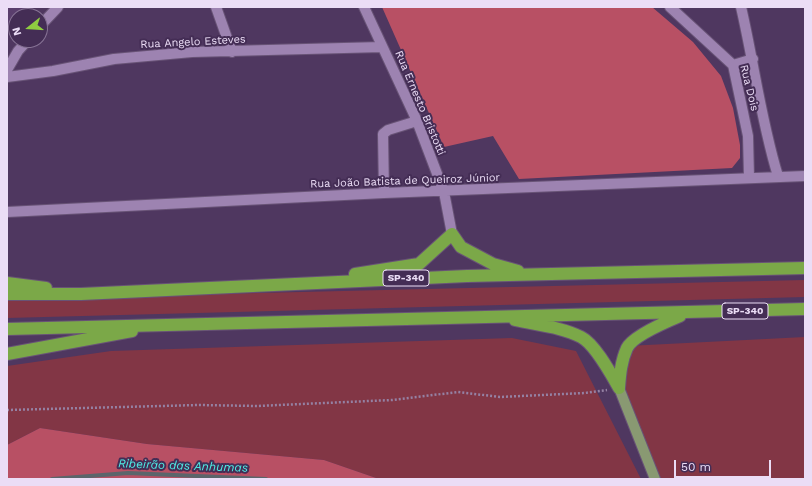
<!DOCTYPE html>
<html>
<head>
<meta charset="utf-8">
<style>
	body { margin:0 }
	#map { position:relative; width:812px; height:486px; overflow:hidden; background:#4f3760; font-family:"Work Sans",sans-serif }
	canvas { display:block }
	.frame { position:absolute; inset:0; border:8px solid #ebddf6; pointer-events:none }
	.north { position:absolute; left:8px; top:8px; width:40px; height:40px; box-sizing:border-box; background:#442d55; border:1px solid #877395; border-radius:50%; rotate:253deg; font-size:11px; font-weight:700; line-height:16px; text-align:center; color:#ebddf6 }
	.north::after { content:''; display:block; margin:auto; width:14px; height:18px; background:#8fcd41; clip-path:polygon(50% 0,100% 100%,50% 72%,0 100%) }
	.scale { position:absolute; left:674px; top:460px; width:97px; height:18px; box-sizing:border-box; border:2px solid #ebddf6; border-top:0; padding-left:5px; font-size:12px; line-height:14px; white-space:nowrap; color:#ebddf6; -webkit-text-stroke:3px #442d55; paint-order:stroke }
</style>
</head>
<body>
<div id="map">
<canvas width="812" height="486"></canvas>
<div class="frame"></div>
<div class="north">N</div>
<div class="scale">50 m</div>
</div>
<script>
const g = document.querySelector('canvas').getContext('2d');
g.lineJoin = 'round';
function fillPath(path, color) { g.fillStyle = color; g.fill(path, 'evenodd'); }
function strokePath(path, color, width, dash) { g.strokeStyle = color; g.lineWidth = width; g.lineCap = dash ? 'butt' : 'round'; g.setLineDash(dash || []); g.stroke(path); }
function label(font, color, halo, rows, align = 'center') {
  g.font = font + ' "Work Sans",sans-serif'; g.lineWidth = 4; g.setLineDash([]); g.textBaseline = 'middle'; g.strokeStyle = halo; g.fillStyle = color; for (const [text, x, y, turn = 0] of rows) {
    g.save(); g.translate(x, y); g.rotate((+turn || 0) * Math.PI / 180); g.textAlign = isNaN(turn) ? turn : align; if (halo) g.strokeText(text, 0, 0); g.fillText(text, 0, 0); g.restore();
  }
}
fillPath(new Path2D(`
	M 7,7 L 27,7 L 19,16 L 16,16 L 16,20 L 7,30 Z`), '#5a3e6d');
fillPath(new Path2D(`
	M 805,280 L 805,297 L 7,318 L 7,299 Z
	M 805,337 L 805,479 L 655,479 L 619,388 L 627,346 Z
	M 512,338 L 576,351 L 641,479 L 379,479 L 324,460 L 147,444 L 40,428 L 7,445 L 7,366 L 111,351 Z`), '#823645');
fillPath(new Path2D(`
	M 382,7 L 652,7 L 693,42 L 721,76 L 733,108 L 740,145 L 740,158 L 732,168 L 519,179 L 493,136 L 444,147 Z
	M 40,428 L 147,444 L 324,460 L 379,479 L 7,479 L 7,445 Z`), '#b85064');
strokePath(new Path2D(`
	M 52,479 L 128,473 L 266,479`), '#5b656b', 4);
const minor = new Path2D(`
	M 216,7 L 232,52
	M 364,7 L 417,121 L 444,192 L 452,234
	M 670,7 L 733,65 L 748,136 L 749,177
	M 741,7 C 754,63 761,121 778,176
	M 40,26 L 58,7
	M 733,65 L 753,59
	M 7,70 L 18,51 L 28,40
	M 7,77 L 53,71 L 114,59 L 192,52 L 382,47
	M 384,193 L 383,134 L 388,130 L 417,121
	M 7,212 L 384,193 L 805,176`);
const major = new Path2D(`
	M 619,388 L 655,479`);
const highway = new Path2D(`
	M 355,274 L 419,264 L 452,234 L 461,247 L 493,264 L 518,271
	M 7,283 L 46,288
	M 7,294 L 81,294 L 467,276 L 805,268
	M 515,320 C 536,325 562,327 581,337 C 595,344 611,374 619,388
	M 7,329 L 805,309
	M 7,354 L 132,331
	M 619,388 C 620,375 621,361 627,348 C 633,336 668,321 680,316`);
strokePath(minor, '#685376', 12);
strokePath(major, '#685376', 12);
strokePath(highway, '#685376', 14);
strokePath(new Path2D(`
	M 7,410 L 199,405 L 257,406 L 392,400 L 458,392 L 500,397 L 585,393 L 607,390`), '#9581a3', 2.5, [2, 2]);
strokePath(minor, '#9d83b1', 10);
strokePath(major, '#899972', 10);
strokePath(highway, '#7ba848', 12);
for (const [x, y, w] of [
	[406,278,46],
	[745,311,46]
]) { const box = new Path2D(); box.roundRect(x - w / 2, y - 8, w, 16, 3); g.fillStyle = '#442d55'; g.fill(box); strokePath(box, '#ebddf6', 1); }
label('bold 10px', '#ebddf6', null, [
	["SP-340",406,278],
	["SP-340",745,311]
]);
label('11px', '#ebddf6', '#442d55', [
	["Rua Angelo Esteves",193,42,-3],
	["Rua Dois",749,88,76],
	["Rua Ernesto Bristotti",420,103,67],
	["Rua João Batista de Queiroz Júnior",405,181,-2]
]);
label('italic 12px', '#4ef0e8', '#442d55', [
	["Ribeirão das Anhumas",183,466,2]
]);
</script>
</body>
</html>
